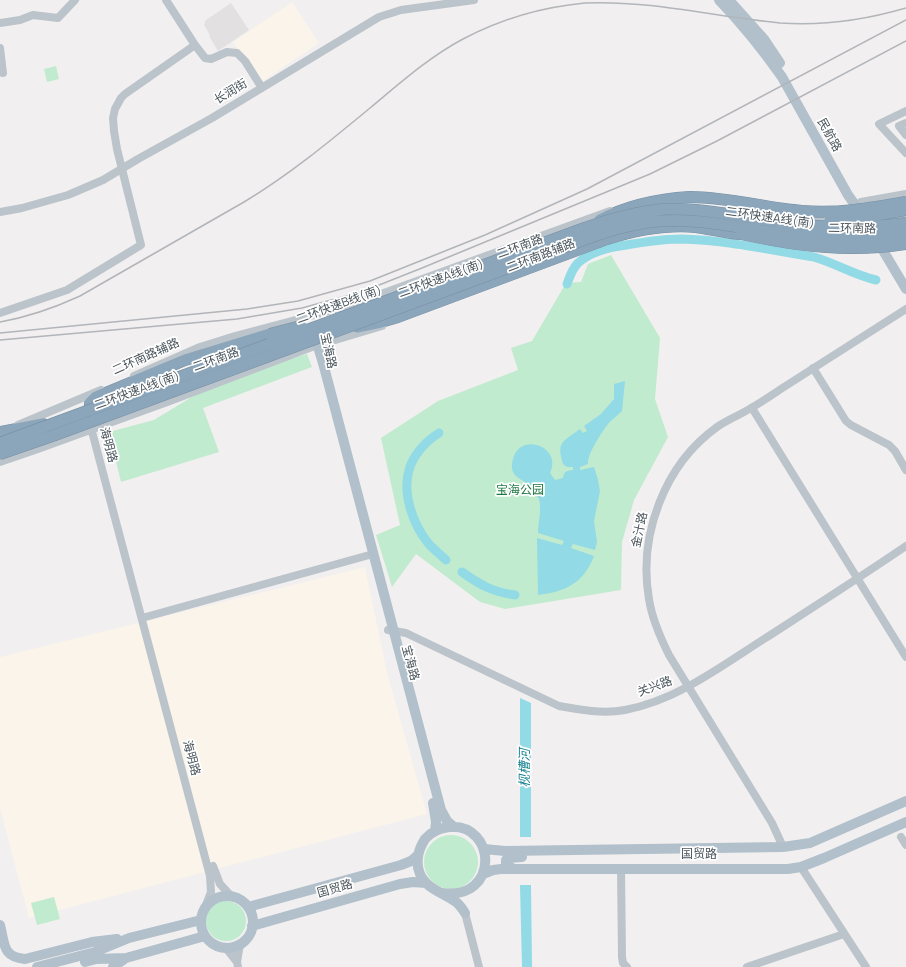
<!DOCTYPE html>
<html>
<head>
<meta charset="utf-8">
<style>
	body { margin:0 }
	canvas { display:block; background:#f1efef }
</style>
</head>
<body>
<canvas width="906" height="967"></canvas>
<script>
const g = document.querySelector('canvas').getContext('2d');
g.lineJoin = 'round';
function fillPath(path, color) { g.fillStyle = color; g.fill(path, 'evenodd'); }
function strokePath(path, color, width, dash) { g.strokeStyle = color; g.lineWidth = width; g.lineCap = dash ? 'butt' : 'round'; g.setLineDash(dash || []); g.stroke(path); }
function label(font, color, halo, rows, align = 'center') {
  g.font = font + ' Manrope,"Noto Sans SC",sans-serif'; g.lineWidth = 3.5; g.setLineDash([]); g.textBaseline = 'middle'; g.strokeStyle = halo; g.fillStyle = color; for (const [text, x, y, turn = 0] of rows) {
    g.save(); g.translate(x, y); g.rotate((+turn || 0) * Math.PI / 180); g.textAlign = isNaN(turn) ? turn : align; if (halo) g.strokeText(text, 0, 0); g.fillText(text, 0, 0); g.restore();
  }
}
fillPath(new Path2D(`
	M 292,2 L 319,43 L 261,82 L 233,42 Z
	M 365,567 L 387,673 L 427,814 L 29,918 L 0,808 L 0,657 Z`), '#faf4ea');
fillPath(new Path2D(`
	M 231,3 L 249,30 L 218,51 L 209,36 L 210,35 L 204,25 L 206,20 Z`), '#e2e0e0');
fillPath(new Path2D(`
	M 56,66 L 59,79 L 47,82 L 44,69 Z
	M 611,255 L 660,338 L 655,399 L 668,437 L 634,500 L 622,542 L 621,590 L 505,609 L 480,602 L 416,554 L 392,587 L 376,535 L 400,525 L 381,438 L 438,401 L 518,370 L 511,348 L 532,341 L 566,283 L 581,282 L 588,264 Z
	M 307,354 L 312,367 L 203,408 L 219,452 L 121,482 L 109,432 L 154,420 L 195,395 L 251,371 Z
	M424 862a27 27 0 1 1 54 0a27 27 0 1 1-54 0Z
	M 54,897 L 60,919 L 37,925 L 31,903 Z
	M206 921a20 20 0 1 1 40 0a20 20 0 1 1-40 0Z`), '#c1ebce');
fillPath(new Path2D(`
	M 625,381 L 622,411 C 618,415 612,419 608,424 C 602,432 587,454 588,464 L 580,467 L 580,470 L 594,467 L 598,480 L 600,491 L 594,521 L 597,542 L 595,550 L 573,544 L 571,548 L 594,556 C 584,583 565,592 538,595 L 537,538 L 562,545 L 564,541 L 538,533 C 538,522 542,510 539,499 C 538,497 532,487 531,486 C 520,478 508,476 513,459 C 520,431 563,447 550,473 L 555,480 L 563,478 C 564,471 566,471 573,470 L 573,467 L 567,467 L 563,464 C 556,441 563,442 580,429 L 583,433 L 587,431 L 584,426 L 601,414 L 614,399 L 614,384 Z
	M 520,698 L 531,703 L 531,837 L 520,837 Z
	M 520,885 L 531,885 L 532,967 L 522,967 Z`), '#92dae5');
strokePath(new Path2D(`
	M 567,284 C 570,276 572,269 578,263 C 591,251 610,247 626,245 C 644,242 662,239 681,239 C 725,240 770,250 814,257 C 835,263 854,275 876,280
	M 439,433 C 426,441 413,455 409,470 C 402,494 413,524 428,543 C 433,549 440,554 446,560
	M 462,572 C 480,585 493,592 515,595`), '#92dae5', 9);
const highway = new Path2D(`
	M 600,220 C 628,205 658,199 690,197
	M 357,327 L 381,322 L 398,317 L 607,239 C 636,230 665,224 696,227 C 710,229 725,233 739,234
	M 90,412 L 90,403 L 96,397 L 185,360 L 270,334
	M 0,432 L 43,424`);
strokePath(highway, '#7690a5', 12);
strokePath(new Path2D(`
	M 166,0 L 195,45 L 205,58 L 211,59 L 227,52 L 237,53 L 245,61 L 262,88
	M 0,23 L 20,20 L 33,15 L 58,18 L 75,0
	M 0,48 L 3,73
	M 906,111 L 879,124 L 906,153
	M 906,123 L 899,126 L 906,135
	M 861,202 L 906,194
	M 0,212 L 22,208 L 68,195 L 103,180 L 138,159 L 212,118 L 379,17 L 401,10 L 474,0
	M 797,214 L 828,223
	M 0,313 L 67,290 L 141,245 L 117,149 L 114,131 L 113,118 L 115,109 L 121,98 L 125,94 L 195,45
	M 813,368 L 846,421 L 851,425 L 889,445 L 895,451 L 906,470
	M 134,376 L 200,347 L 235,336 L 348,306 L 610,211
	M 752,408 L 906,657
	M 90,424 L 210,876 L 211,892 L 206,905
	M 18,425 L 101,390
	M 0,462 L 38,449 L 170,401 L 312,347 L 382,326
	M 142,618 L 373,554
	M 388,630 L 406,633 L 559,706 C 581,710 603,714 625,710 C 677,700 720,667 764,639 C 812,608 859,578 906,546
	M 901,837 L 906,845
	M 783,847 L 772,823 L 669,655 C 660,637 652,619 649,599 C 638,536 664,465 717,427 C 727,420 740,415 751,408 C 762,402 773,394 784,387 C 825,361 865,335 906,309
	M 213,866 L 220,884 L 232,897
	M 801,867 L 866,967
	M 621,869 L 622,957 L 623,963 L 627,967
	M 465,913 L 479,967
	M 225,947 L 237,962
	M 238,967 L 237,962 L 240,944
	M 747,967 L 844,934`), '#bcc4cb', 8);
strokePath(new Path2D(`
	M 719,0 C 742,24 763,50 782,77 L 848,195 L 863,216
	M 729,0 L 764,39 L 780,63
	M 872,222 L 906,217
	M 878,242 L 906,289
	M 311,332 L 315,337 L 323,363 L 441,810 L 447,821 L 454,827
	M 433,803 L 436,822 L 435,831
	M 484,849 L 505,851 L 783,847 L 810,843 L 906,801
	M 514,869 L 506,865 L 506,860 L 508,858 L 522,857
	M 483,874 L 493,870 L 501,869 L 788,869 L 801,867 L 824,858 L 906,822
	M 442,893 C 500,901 497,823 449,827 C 440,828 431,832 425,839 C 418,850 415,862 420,874 C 426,888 441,892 453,900 C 459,903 462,908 465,913
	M201 922a26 26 0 1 1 52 0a26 26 0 1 1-52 0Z
	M 248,907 L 401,865 L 411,861 L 418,855
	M 0,925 C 5,944 2,957 25,959 L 92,942 L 117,939
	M 252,926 L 400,884 L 413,882 L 426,883
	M 85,962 L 96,959 L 126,958 L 205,936
	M 37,967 L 95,952 L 129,938 L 201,920
	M 113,967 L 126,958`), '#b1c0cb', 10);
strokePath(highway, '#8ba5ba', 11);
strokePath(new Path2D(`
	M 0,322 C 28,317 54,308 80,296 L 244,202 C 289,175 329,142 370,108 C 399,84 429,57 463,39 C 501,19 542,7 585,3 C 650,0 715,17 780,23 C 823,26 865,20 906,8
	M 0,333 L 247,309 L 298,301 L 370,281 L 485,235 L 587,189 L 906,20
	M 0,340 L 237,319 L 302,308 L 364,291 L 422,268 L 650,174 L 717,141 L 906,41`), '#b2b5b9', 1.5);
const highwayBridge = new Path2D(`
	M 690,197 C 728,197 765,208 802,211 C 838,214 872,208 906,202
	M 830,221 L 859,218 L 906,210
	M 741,234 C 798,246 849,253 906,244
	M 270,334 L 301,326
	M 0,443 L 582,229 C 610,219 638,211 668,209 C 705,208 742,217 779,222 C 822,228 864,229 906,223
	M 0,454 L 55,435 L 586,239 C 610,230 634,223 660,221 C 700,218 739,228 778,233 C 821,239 863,239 906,234`);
strokePath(highwayBridge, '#7690a5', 12, []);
strokePath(highwayBridge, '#8ba5ba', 11);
label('12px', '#49545b', '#fff', [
	["长润街",231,92,-31],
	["民航路",829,135,61],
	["二环快速A线(南)",770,218,8],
	["二环南路",852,229,1],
	["二环南路",520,247,-20],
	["二环南路辅路",541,256,-21],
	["二环快速A线(南)",441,279,-20],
	["二环快速B线(南)",339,305,-20],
	["宝海路",328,351,78],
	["二环南路辅路",146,357,-24],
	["二环南路",216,360,-20],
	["二环快速A线(南)",137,391,-20],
	["海明路",108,445,75],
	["金汁路",640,530,-78],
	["宝海路",410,663,75],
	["关兴路",655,687,-20],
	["海明路",191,758,75],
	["国贸路",699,855],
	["国贸路",335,889,-16]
]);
label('12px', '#1f7743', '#fff', [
	["宝海公园",520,491]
]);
label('italic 13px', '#178190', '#fff', [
	["枧槽河",525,768,-90]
]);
</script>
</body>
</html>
